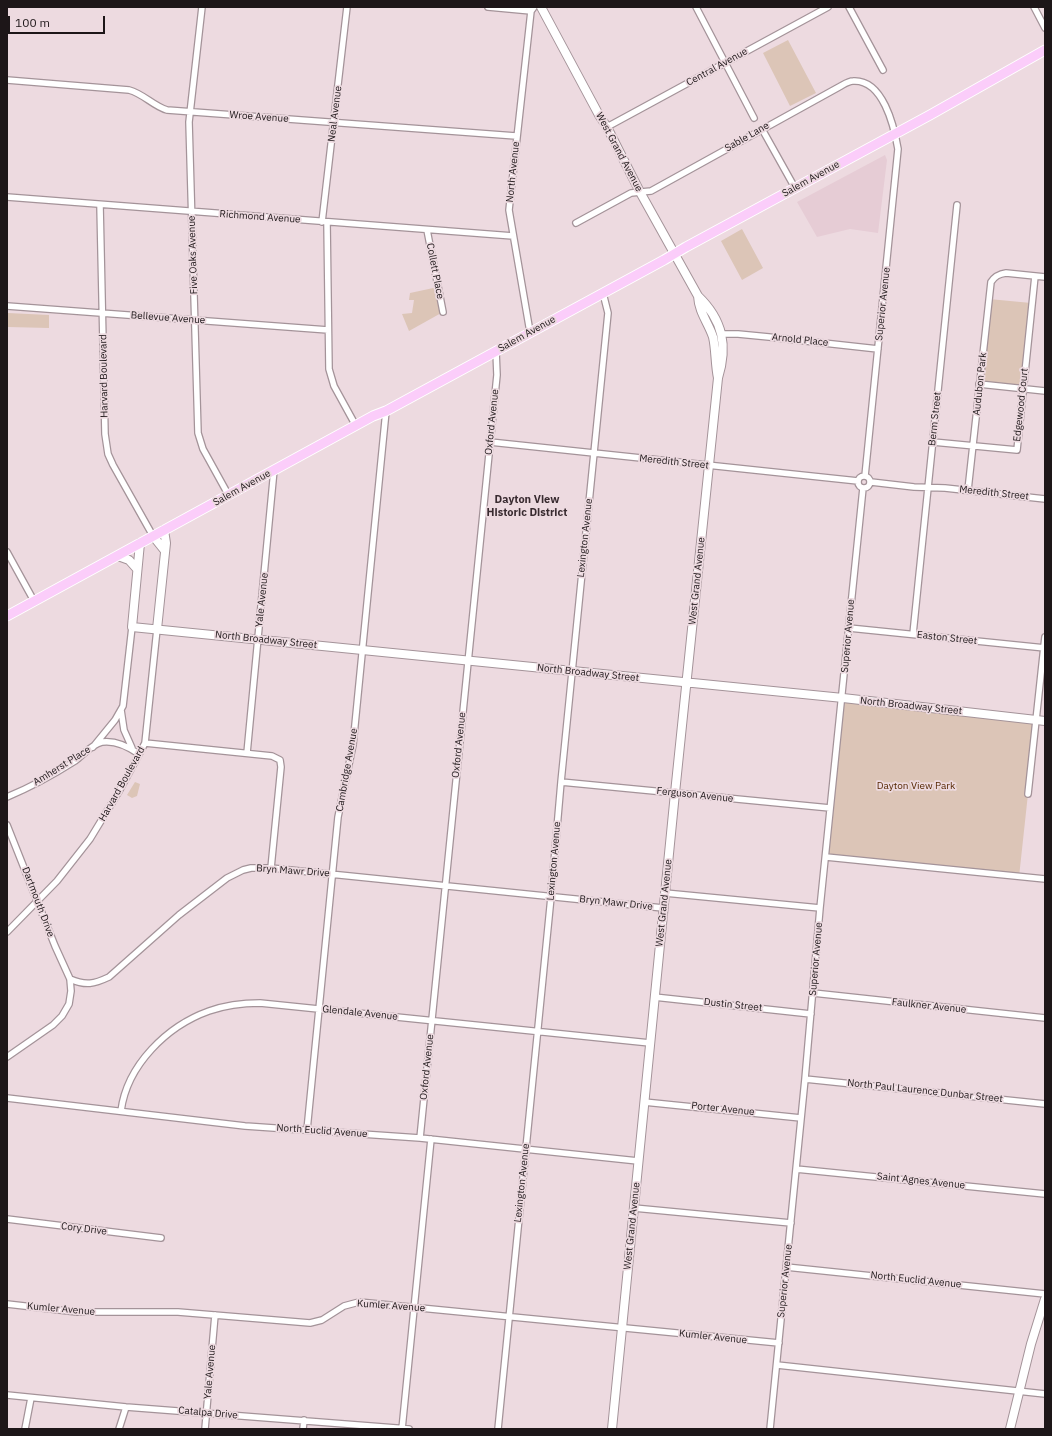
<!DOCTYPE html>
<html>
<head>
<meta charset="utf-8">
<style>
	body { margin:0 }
	#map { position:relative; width:1052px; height:1436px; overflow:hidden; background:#eddae0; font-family:"IBM Plex Sans",sans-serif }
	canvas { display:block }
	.frame { position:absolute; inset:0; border:8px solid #1d1618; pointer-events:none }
	.scale { position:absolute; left:8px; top:16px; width:97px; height:18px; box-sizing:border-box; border:2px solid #1d1618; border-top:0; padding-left:5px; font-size:12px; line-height:14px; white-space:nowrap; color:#1d1618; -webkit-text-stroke:3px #eddae0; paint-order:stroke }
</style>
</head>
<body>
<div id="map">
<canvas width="1052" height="1436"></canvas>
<div class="frame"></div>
<div class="scale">100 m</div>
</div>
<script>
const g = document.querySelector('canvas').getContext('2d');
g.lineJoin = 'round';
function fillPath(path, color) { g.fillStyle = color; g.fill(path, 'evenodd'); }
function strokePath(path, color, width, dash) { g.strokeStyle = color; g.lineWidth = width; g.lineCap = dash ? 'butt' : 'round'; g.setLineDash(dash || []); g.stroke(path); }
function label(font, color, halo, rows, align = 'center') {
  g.font = font + ' "IBM Plex Sans",sans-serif'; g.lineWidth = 3.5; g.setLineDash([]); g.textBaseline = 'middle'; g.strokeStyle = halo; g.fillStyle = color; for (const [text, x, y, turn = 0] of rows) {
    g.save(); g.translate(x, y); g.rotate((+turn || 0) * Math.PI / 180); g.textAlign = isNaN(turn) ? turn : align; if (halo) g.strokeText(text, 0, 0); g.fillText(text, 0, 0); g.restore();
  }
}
fillPath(new Path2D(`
	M 885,155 L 887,160 L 878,233 L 850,229 L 817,237 L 797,202 Z`), '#e6ccd5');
fillPath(new Path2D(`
	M 788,40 L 816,93 L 790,106 L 763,53 Z
	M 742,229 L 763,268 L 742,280 L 721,241 Z
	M 438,287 L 443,312 L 409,331 L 402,314 L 412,313 L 414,300 L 409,300 L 410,293 Z
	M 989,299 L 1031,303 L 1022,387 L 980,382 Z
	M 8,313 L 49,315 L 49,328 L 8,327 Z
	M 843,698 L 1036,720 L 1019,877 L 826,857 Z
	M 135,782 L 140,784 L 137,796 L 132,798 L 127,795 Z`), '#dcc5b7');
const street = new Path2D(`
	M 202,7 L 189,122 L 198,433 L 203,449 L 229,496
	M 488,7 L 531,11 L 534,7
	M 696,7 L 754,118
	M 849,7 L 883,70
	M 1034,7 L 1045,28
	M 7,80 L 129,90 C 144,94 153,106 167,110 L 516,136
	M 607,127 L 828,7
	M 762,129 L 795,188
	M 7,197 L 513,236
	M 100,205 L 105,434 L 108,454 L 113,465 L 153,536
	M 322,222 L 347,7
	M 327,222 L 329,369 L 334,386 L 356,426
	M 576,223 L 631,193 L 651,191 L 839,87 C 843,85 848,81 853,81 C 883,79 894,126 898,149 L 865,476
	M 427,230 L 443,312
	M 7,306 L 328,330
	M 530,332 L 509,210 L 531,11
	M 722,334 L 738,334 L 769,337 L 878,349
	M 979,384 L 1045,391
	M 490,442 L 858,481
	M 933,442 L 1017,450 L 1035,276
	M858 482a6 6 0 1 1 12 0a6 6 0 1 1-12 0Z
	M 871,482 L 914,487 L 945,488 L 1045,499
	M 968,490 L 991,282 C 995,276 999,274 1006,273 L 1045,277
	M 7,552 L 34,601
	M 849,628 L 1045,648
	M 913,634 L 957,205
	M 121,710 L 124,730 L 132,748
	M 145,743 L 272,756 L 280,760 L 281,767 L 271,868
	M 93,747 L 115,720 L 123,706 L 132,627
	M 247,753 L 274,470
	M 561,782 L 830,808
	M 1028,794 L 1045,637
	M 7,797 C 31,787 53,775 75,761 C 83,755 92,744 102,742 C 116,740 129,747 139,754
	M 7,825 L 55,946 L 70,979 L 71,991 L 69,1004 L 62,1016 L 53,1025 L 7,1057
	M 826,857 L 1045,879
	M 665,893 L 820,908
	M 7,932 L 57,881 L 90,839 L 118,793 L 145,743 L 157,629
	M 70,979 C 86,986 94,984 109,977 L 179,915 L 227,878 L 243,870 L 251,868 L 271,868 L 663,908
	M 813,993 L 1045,1018
	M 654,997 L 811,1014
	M 805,1079 L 1045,1104
	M 7,1098 L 245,1126 L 420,1138 L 638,1161
	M 644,1102 L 801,1118
	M 121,1111 C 127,1065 167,1026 209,1011 C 226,1005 243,1003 260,1003 L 650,1043
	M 307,1130 L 338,817 L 353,745 L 386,411
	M 420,1138 L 497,375 L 496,351
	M 796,1169 L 1045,1194
	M 634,1208 L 791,1223
	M 7,1219 L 161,1238
	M 786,1267 L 1045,1294
	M 7,1304 L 77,1312 L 178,1312 L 310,1323 L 322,1320 L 344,1306 L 359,1302 L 779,1343
	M 777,1365 L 1045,1394
	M 7,1395 L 126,1407 L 409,1429
	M 25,1429 L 31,1398
	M 119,1429 L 126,1407
	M 205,1429 L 215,1315
	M 303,1429 L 304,1420
	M 402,1429 L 431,1139
	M 498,1429 L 551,897 L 561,782 L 606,333 L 608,313 L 603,293
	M 770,1429 L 805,1079 L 820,908 L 863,488`);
const secondary = new Path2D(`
	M 541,7 L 599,115 L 607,127 L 640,192 L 698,296 C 723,320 728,346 718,378 L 675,793 L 612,1429
	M 698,296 C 699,313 708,322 713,337 C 716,350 715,364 718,378
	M 153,536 L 165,551
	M 140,543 L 132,627 L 843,698 L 1045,721
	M 118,556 L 129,560 L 137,569
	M 157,629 L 166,543 L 164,530
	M 1010,1429 L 1031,1344 L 1045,1299`);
const primary = new Path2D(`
	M 7,616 L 373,416 L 386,411 L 664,260 L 686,247 L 930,115 L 1045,50`);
strokePath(street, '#a49399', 8);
strokePath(secondary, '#a49399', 10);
strokePath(primary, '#fff', 11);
strokePath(street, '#fff', 5.5);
strokePath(secondary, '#fff', 8);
strokePath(primary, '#fbcdfa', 9);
label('10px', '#1d1618', '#eddae0', [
	["Central Avenue",717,67,-29],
	["Neal Avenue",335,114,-83],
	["Wroe Avenue",259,117,4],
	["Sable Lane",747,137,-30],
	["West Grand Avenue",619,152,62],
	["North Avenue",513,172,-84],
	["Salem Avenue",811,179,-29],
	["Richmond Avenue",260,217,4],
	["Five Oaks Avenue",193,255,-92],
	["Collett Place",435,271,79],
	["Superior Avenue",883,304,-84],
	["Bellevue Avenue",168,318,4],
	["Salem Avenue",527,334,-29],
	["Arnold Place",800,340,6],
	["Harvard Boulevard",104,376,-91],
	["Audubon Park",980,384,-84],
	["Edgewood Court",1021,405,-84],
	["Berm Street",935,419,-84],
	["Oxford Avenue",492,422,-84],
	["Meredith Street",674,462,6],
	["Salem Avenue",242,488,-29],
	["Meredith Street",994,493,6],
	["Lexington Avenue",585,538,-84],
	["West Grand Avenue",697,581,-84],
	["Yale Avenue",262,600,-84],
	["Superior Avenue",848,636,-85],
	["Easton Street",947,638,6],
	["North Broadway Street",266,640,6],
	["North Broadway Street",588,673,6],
	["North Broadway Street",911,706,6],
	["Oxford Avenue",459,745,-84],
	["Amherst Place",62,766,-32],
	["Cambridge Avenue",347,770,-80],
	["Harvard Boulevard",122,784,-61],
	["Ferguson Avenue",695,795,6],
	["Lexington Avenue",554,861,-85],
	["Bryn Mawr Drive",293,871,4],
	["Dartmouth Drive",38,902,69],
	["Bryn Mawr Drive",616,903,6],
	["West Grand Avenue",664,903,-84],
	["Superior Avenue",816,959,-85],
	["Dustin Street",733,1005,6],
	["Faulkner Avenue",929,1006,6],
	["Glendale Avenue",360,1013,6],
	["Oxford Avenue",427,1067,-84],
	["North Paul Laurence Dunbar Street",925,1091,6],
	["Porter Avenue",723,1109,6],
	["North Euclid Avenue",322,1131,4],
	["Saint Agnes Avenue",921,1181,6],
	["Lexington Avenue",522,1183,-84],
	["West Grand Avenue",632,1226,-84],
	["Cory Drive",84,1229,7],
	["North Euclid Avenue",916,1280,6],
	["Superior Avenue",785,1281,-84],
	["Kumler Avenue",391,1306,4],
	["Kumler Avenue",61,1309,5],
	["Kumler Avenue",713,1337,6],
	["Yale Avenue",210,1372,-85],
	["Catalpa Drive",208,1413,5]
]);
label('10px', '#552600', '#eddae0', [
	["Dayton View Park",916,786]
]);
label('bold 11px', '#392b30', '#eddae0', [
	["Dayton View",527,500],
	["Historic District",527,513]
]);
</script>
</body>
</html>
